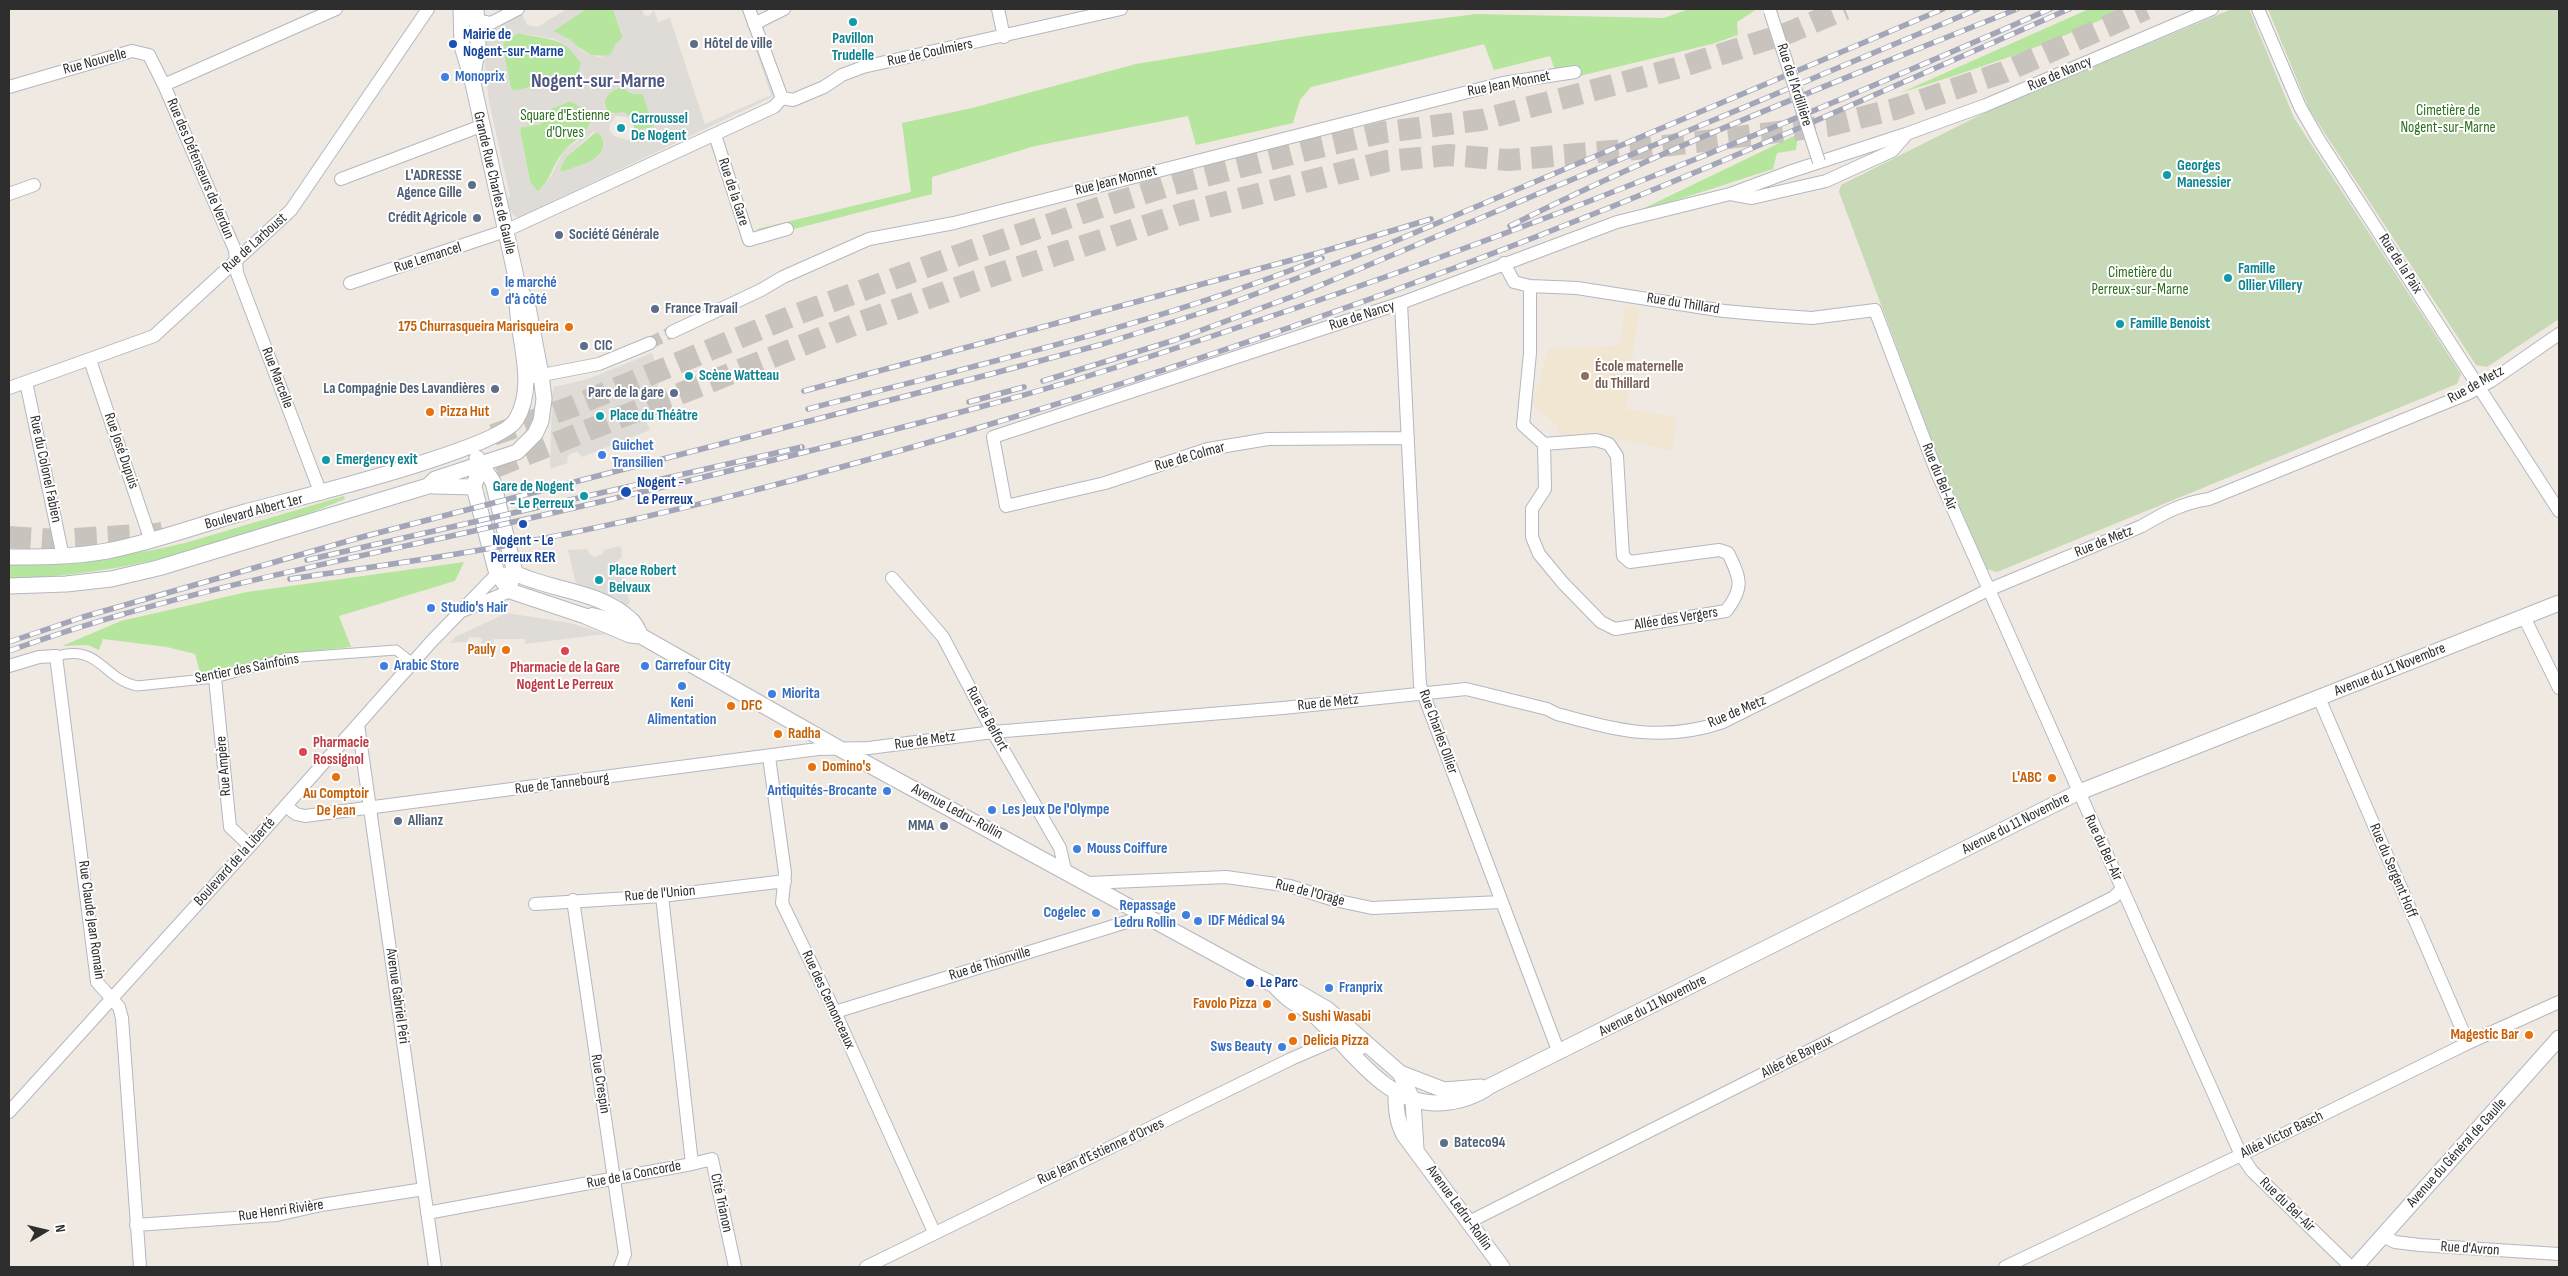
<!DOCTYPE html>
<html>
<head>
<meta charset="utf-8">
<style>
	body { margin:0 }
	#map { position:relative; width:2568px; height:1276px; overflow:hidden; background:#efe9e1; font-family:"Sofia Sans Condensed",sans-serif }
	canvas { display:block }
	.frame { position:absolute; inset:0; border:10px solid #2e2e2e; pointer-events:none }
	.north { position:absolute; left:20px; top:1206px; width:50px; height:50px; -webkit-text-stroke:4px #fff; paint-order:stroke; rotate:81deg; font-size:14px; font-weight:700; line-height:20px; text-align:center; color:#2e2e2e }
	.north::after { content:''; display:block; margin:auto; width:18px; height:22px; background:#2e2e2e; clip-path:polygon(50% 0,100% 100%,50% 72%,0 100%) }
</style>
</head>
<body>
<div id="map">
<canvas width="2568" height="1276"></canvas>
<div class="frame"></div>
<div class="north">N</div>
</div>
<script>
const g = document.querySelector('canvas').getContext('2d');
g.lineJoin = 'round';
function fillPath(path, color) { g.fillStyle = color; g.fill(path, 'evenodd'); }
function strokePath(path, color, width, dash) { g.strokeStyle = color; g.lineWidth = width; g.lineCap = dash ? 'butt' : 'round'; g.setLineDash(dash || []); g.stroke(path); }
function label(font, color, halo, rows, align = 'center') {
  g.font = font + ' "Sofia Sans Condensed",sans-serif'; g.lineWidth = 4; g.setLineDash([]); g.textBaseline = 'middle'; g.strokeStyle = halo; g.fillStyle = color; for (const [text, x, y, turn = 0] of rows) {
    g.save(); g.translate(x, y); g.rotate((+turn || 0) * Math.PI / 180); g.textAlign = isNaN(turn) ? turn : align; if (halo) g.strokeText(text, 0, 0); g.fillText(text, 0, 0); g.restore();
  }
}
fillPath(new Path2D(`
	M 1625,306 L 1639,308 L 1626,409 L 1677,417 L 1672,451 L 1615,438 L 1559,435 L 1557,425 L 1532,404 L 1549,349 L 1620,346 Z`), '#f0e6d1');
fillPath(new Path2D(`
	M 586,9 L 613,9 L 623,38 L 620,40 L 610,56 L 591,55 L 553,31 Z
	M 1689,9 L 1757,9 L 1737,22 L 1738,35 L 1712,44 L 1559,81 L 1550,56 L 1494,70 L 1484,44 L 1311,87 L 1300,100 L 1293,123 L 1196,145 L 1188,116 L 1035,146 L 932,177 L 932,194 L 762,237 L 757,229 L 911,192 L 902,123 L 972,108 L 1136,64 L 1306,36 L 1476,14 L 1664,18 Z
	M 2089,9 L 2124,9 C 2052,44 1977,69 1900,93 Z
	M 519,33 C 542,40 569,36 581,63 L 578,76 L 556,88 L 540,89 L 535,86 L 514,91 L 511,89 L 502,47 L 506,39 Z
	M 621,87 L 643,94 L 654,127 L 635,131 L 631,117 L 608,112 C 600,99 609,91 621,87 Z
	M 570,101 L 586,108 L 592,116 C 590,135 573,140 563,152 C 553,164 551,179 538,192 L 530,182 L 520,130 L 521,127 L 541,124 L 548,110 Z
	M 596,132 L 600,134 C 615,158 578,167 561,172 L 560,169 L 566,157 Z
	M 1798,134 L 1796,150 L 1777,153 L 1773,169 L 1630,215 Z
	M 344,496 L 345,499 C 232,545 132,574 9,579 L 9,562 L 92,559 L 153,550 L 185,543 Z
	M 464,562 L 455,581 L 339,616 L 351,647 L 284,654 L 221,670 L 200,673 L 195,654 L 167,647 L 103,639 L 99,650 L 88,645 L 62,646 L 121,621 L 247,592 Z`), '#b6e59e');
fillPath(new Path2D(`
	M 2232,9 L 2249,9 L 2294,118 L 2461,374 L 2457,384 L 1997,572 L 1986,569 L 1948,484 L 1839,192 L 1841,185 L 1990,110 Z
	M 2268,9 L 2559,9 L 2559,319 L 2487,367 L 2476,365 L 2309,109 Z`), '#c8d9b8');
fillPath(new Path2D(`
	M 567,9 L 586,9 L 553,31 L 571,40 L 582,51 L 599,57 L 610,55 L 616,43 L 623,38 L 613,9 L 642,9 L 644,15 L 649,16 L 654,10 L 658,22 L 670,18 L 705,124 L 771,95 L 742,9 L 745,9 L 774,93 L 772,97 L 539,208 L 536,213 L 521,218 L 516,217 L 511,213 L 507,200 L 510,196 L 489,102 L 482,40 L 484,36 L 522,14 L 527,25 L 537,27 ZM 519,33 L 554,39 L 566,45 L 581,63 L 578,76 L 572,81 L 548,89 L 535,86 L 514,91 L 511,89 L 503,47 L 506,39 ZM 621,87 L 632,94 L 643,94 L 654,127 L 635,131 L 628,140 L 614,136 L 609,130 L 610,124 L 616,116 L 627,117 L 630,121 L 633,120 L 631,117 L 624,112 L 610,114 L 604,106 L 605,100 L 611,91 ZM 569,101 L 589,111 L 592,116 L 590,124 L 577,142 L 564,150 L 551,176 L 538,192 L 530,182 L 520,130 L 521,127 L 541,124 L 548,110 ZM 593,132 L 600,134 L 603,139 L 603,149 L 600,155 L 587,163 L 561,172 L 560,169 L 566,157 Z
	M 652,353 L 658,372 L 655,377 L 660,391 L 657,392 L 655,410 L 653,409 L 647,423 L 650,430 L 582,457 L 577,452 L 570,454 L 567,459 L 568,463 L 550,469 L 552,394 L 554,387 L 588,379 Z
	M 621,546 L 622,557 L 617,561 L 630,602 L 626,607 L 620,600 L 597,590 L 591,591 L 576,585 L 568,550 L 587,549 L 589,553 L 594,557 L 601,555 L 604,550 Z
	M 507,613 L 570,623 L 606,634 L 525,644 L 525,639 L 494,639 L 493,644 L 481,643 L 482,638 L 469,637 L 467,642 L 450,643 L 455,637 Z`), '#dfdcd8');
strokePath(new Path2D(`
	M 650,343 L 672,332`), '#c8c4bd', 12, [12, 6]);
strokePath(new Path2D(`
	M 493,435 L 571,407 L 792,316 L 970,251 L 1107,205 L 1174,184 L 1307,150 L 1385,132 L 1481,120 L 1677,68 L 1788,33 L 1845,9
	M 495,467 L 861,322 L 976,281 L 1184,213 L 1387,161 L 1449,155 L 1508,160 L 1647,148 L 1827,126 L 1895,109 L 2004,72 L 2146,9
	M 9,537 L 56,540 L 156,534 L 172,531`), '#c8c4bd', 22, [22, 11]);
const pedestrian = new Path2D(`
	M 56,656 C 101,644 101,678 137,686 L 215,678 L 286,658 L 396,650 L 414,664`);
const minor = new Path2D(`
	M 749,9 L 782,98
	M 998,9 L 1004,37
	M 2258,9 L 2300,107 L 2319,140 L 2559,511
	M 468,18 L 491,23 L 518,9
	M 754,24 L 784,9
	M 9,87 L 132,51 L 149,55 L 164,85
	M 782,98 L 793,100 L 824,87 L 842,75 L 863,67 L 1121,9
	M 715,135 L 749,240 L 787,229
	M 341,179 L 481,126
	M 9,194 L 34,185
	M 1730,194 L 1752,198 L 1826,181 L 1892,151 L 1906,135
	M 1504,263 L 1514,282 L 1530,286 L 1577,288 L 1724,311 L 1769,315 L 1812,318 L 1875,310 L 1937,473 L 2241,1155 L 2252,1171 L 2351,1267
	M 350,283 L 505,231 L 774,107 L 782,98
	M 1530,286 L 1530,353 L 1523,425 L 1544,444 L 1545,489 L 1532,509 L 1532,537 L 1539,554 L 1563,583 L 1601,622 L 1615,629 L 1726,611 C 1744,588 1741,579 1728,553 L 1719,550 L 1630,562 L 1623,556 L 1617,456 L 1609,444 L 1596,440 L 1544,444
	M 1401,303 L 1420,685 L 1559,1053
	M 672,332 L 761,290 L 783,277 L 869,239 L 954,223 L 1503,83 L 1575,72
	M 90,360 L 151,541
	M 532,377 L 599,364 L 650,343
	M 26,382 L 63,557
	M 9,388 L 154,336 L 291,210 L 428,9
	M 1408,438 L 1268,439 L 1208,449 L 1105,483 L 1006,506 L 993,437 L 1401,303 L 1617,222 L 1730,194 L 1789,172 L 1906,134 L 1986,105 L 2212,9
	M 321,494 L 237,273 L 235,250 L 164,85 L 336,9
	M 892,578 L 943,637 L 993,732 L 1060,848 L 1065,870
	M 592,614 L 621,621 L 632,620
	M 2524,617 L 2559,688
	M 9,666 L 39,657 L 56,656 L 97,982 L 119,1007 L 122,1018 L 140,1267
	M 215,678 L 230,827 L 250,846
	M 2319,698 L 2468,1043
	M 358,724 L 435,1267
	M 769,757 L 785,873 L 782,903 L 835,1012 L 934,1232
	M 286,806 L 296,814 L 305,816 L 818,749 L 869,748 L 993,732 L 1283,708 L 1466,689 L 1547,709 L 1557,714 C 1617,730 1661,743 1723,722 L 1988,590 L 2142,526 C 2164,513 2182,503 2209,499 L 2467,394 L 2491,381 L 2559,334
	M 1089,883 L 1226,877 L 1290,886 L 1334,900 L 1372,908 L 1501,902
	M 573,900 L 625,1254 L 620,1267
	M 535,904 L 662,896 L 785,881
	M 835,1012 L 1146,916
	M 9,1112 L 250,846 L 431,642 L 497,574 L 515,573 L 510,591 L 462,611
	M 692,1164 L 712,1159 L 735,1267
	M 427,1213 L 692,1164 L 662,896
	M 1469,1222 L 2114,897 L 2122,889
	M 136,1225 L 277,1215 L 321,1205 L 424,1189
	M 2382,1236 L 2395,1242 L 2420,1245 L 2559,1254
	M 866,1267 L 1291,1059 L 1337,1039 L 1348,1037 L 1362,1048
	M 2005,1267 L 2241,1155 L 2468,1043 L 2559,1002`);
const tertiary = new Path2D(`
	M 473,75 L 478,45 L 476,9
	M 477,458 L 493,482 L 515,573 C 551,591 600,590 631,620 C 636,624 638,631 641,636
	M 480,464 L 474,487 L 497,574 L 510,591 L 585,616 L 630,635 L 641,636 L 842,750 L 1254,975 L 1274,985 L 1294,990 L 1327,1009 L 1400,1073 L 1413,1101 L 1416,1149
	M 433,486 L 474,487
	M 9,557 C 42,557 74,557 107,551 C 154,542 199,525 245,512 C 289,500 498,450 516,420 C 540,380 512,329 518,286
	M 9,586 L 66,584 L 111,579 L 158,568 L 428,486 L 435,479 L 517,452 L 535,434 L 541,421 L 544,399 L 541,375 L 527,302 L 518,286 L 472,79 L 462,46 L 461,9
	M 1274,985 C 1279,990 1284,996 1290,1000 C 1297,1006 1307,1008 1313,1014 C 1352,1048 1383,1105 1440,1103 C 1459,1102 1475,1097 1490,1086 L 2077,793 L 2559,603
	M 1400,1073 L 1444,1090 L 1481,1087
	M 1403,1088 L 1396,1094 C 1396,1109 1397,1122 1404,1135 L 1502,1267
	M 2355,1267 L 2559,1038`);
strokePath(pedestrian, '#b4b7c1', 11);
strokePath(minor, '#b4b7c1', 14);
strokePath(tertiary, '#b4b7c1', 17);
strokePath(pedestrian, '#fff', 9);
strokePath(minor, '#fff', 12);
strokePath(tertiary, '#fff', 15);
const rail = new Path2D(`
	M 1510,226 C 1674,143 1847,78 2017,9
	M 1043,381 L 1175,340 L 1302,293 L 1978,9
	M 804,391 L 1318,253 L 1431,219
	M 969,402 L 1024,387
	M 808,409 C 980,364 1156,325 1322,258
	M 307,560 L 802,447
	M 290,579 C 365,568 439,558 514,544 C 665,516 814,476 961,433 C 1181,368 1398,293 1611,207 C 1765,145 1917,76 2069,9
	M 9,642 L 83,617 L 362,537 L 991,374 L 1103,344 L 1226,305 L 1388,244 L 1943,9
	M 9,651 C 161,596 321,565 478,530 C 646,492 814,451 980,407 C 1071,383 1160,354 1248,324 C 1521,234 1787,125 2050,9`);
strokePath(rail, '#a3a6b8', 5.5);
strokePath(rail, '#fff', 4, [11]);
const minorBridge = new Path2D(`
	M 1770,11 L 1819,162`);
strokePath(minorBridge, '#b4b7c1', 14, []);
strokePath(minorBridge, '#fff', 12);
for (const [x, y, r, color] of [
	[853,22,5,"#0f9aa8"],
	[453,44,5,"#1a4fb4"],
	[694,44,5,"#5c6f8a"],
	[445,77,5,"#3f7fe0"],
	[621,128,5,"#0f9aa8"],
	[2167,175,5,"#0f9aa8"],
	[472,185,5,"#5c6f8a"],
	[477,218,5,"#5c6f8a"],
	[559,235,5,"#5c6f8a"],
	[2228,278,5,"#0f9aa8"],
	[495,292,5,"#3f7fe0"],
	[655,309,5,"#5c6f8a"],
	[2120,324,5,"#0f9aa8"],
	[569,327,5,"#e8710a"],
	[584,346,5,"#5c6f8a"],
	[689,376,5,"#0f9aa8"],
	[1585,376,5,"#8d6e63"],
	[495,389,5,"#5c6f8a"],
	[674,393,5,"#5c6f8a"],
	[430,412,5,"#e8710a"],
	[600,416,5,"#0f9aa8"],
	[602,455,5,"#3f7fe0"],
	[326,460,5,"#0f9aa8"],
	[626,492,6,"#1a4fb4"],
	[584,496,5,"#0f9aa8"],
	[523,524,5,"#1a4fb4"],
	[599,580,5,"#0f9aa8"],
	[431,608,5,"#3f7fe0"],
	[506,650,5,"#e8710a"],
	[565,651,5,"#e0444e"],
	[384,666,5,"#3f7fe0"],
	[645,666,5,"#3f7fe0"],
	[682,686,5,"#3f7fe0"],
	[772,694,5,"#3f7fe0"],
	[731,706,5,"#e8710a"],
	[778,734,5,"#e8710a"],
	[303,752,5,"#e0444e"],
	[812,767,5,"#e8710a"],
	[336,777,5,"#e8710a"],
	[2052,778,5,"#e8710a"],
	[887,791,5,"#3f7fe0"],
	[992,810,5,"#3f7fe0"],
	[398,821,5,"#5c6f8a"],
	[944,826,5,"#5c6f8a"],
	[1077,849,5,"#3f7fe0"],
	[1096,913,5,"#3f7fe0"],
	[1186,915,5,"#3f7fe0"],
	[1198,921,5,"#3f7fe0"],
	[1250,983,5,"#1a4fb4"],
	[1329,988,5,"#3f7fe0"],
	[1267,1004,5,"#e8710a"],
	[1292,1017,5,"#e8710a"],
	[2529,1035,5,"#e8710a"],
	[1293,1041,5,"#e8710a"],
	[1282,1047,5,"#3f7fe0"],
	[1444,1143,5,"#5c6f8a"]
]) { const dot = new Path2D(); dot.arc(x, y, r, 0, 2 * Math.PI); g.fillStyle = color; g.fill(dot); strokePath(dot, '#fff', 2); }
label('bold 15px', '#164399', '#fff', [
	["Mairie de",463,35],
	["Nogent-sur-Marne",463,52],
	["Nogent -",637,483],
	["Le Perreux",637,500],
	["Nogent - Le",523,541,"center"],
	["Perreux RER",523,558,"center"],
	["Le Parc",1260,983]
], 'left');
label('bold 15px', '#0d838f', '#fff', [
	["Pavillon",853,39,"center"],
	["Trudelle",853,56,"center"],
	["Carroussel",631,119],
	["De Nogent",631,136],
	["Georges",2177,166],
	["Manessier",2177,183],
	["Famille",2238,269],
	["Ollier Villery",2238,286],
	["Famille Benoist",2130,324],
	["Scène Watteau",699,376],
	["Place du Théâtre",610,416],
	["Emergency exit",336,460],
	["Gare de Nogent",574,487,"right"],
	["- Le Perreux",574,504,"right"],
	["Place Robert",609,571],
	["Belvaux",609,588]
], 'left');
label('bold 15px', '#4e5e75', '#fff', [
	["Hôtel de ville",704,44],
	["L'ADRESSE",462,176,"right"],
	["Agence Gille",462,193,"right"],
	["Crédit Agricole",467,218,"right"],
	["Société Générale",569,235],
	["France Travail",665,309],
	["CIC",594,346],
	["La Compagnie Des Lavandières",485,389,"right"],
	["Parc de la gare",664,393,"right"],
	["Allianz",408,821],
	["MMA",934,826,"right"],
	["Bateco94",1454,1143]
], 'left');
label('15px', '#2e2e2e', '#fff', [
	["Rue de Coulmiers",930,53,-12],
	["Rue Nouvelle",95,62,-15],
	["Rue de Nancy",2060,74,-23],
	["Rue Jean Monnet",1509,84,-11],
	["Rue de l'Ardillière",1794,85,72],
	["Rue des Défenseurs de Verdun",200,169,67],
	["Rue Jean Monnet",1116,181,-14],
	["Grande Rue Charles de Gaulle",494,183,77],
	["Rue de la Gare",733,192,72],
	["Rue de Larboust",255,243,-42],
	["Rue Lemancel",428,258,-18],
	["Rue de la Paix",2400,264,57],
	["Rue du Thillard",1683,304,9],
	["Rue de Nancy",1362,316,-18],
	["Rue Marcelle",277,378,69],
	["Rue de Metz",2476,385,-29],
	["Rue José Dupuis",121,451,71],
	["Rue de Colmar",1190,457,-16],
	["Rue du Colonel Fabien",45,469,78],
	["Rue du Bel-Air",1939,477,68],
	["Boulevard Albert 1er",254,512,-15],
	["Rue de Metz",2104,542,-22],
	["Allée des Vergers",1676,619,-9],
	["Sentier des Sainfoins",247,669,-11],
	["Avenue du 11 Novembre",2390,670,-22],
	["Rue de Metz",1328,703,-6],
	["Rue de Metz",1737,712,-23],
	["Rue de Belfort",987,719,61],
	["Rue Charles Ollier",1438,732,70],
	["Rue de Metz",925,741,-8],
	["Rue Ampère",224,766,-95],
	["Rue de Tannebourg",562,784,-7],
	["Avenue Ledru-Rollin",957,812,28],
	["Avenue du 11 Novembre",2016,824,-27],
	["Rue du Bel-Air",2103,848,65],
	["Boulevard de la Liberté",235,862,-48],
	["Rue du Sergent Hoff",2393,871,67],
	["Rue de l'Orage",1310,893,14],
	["Rue de l'Union",660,894,-5],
	["Rue Claude Jean Romain",91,920,82],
	["Rue de Thionville",990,964,-17],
	["Avenue Gabriel Péri",397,996,82],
	["Rue des Cemonceaux",828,1000,65],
	["Avenue du 11 Novembre",1653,1006,-27],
	["Allée de Bayeux",1797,1057,-27],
	["Rue Crespin",600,1084,81],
	["Allée Victor Basch",2282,1135,-26],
	["Rue Jean d'Estienne d'Orves",1101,1152,-25],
	["Avenue du Général de Gaulle",2457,1153,-48],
	["Rue de la Concorde",634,1175,-11],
	["Cité Trianon",721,1203,78],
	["Rue du Bel-Air",2287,1205,44],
	["Avenue Ledru-Rollin",1459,1208,54],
	["Rue Henri Rivière",281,1211,-8],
	["Rue d'Avron",2470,1249,4]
]);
label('bold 15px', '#366cbe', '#fff', [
	["Monoprix",455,77],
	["le marché",505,283],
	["d'à côté",505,300],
	["Guichet",612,446],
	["Transilien",612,463],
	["Studio's Hair",441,608],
	["Arabic Store",394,666],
	["Carrefour City",655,666],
	["Miorita",782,694],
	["Keni",682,703,"center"],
	["Alimentation",682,720,"center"],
	["Antiquités-Brocante",877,791,"right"],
	["Les Jeux De l'Olympe",1002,810],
	["Mouss Coiffure",1087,849],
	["Repassage",1176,906,"right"],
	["Ledru Rollin",1176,923,"right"],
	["Cogelec",1086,913,"right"],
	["IDF Médical 94",1208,921],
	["Franprix",1339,988],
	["Sws Beauty",1272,1047,"right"]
], 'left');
label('15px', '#2c6e1b', '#fff', [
	["Cimetière de",2448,111],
	["Nogent-sur-Marne",2448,128],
	["Square d'Estienne",565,116],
	["d'Orves",565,133],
	["Cimetière du",2140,273],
	["Perreux-sur-Marne",2140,290]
]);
label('bold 15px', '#c56008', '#fff', [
	["175 Churrasqueira Marisqueira",559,327,"right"],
	["Pizza Hut",440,412],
	["Pauly",496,650,"right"],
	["DFC",741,706],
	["Radha",788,734],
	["Domino's",822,767],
	["L'ABC",2042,778,"right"],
	["Au Comptoir",336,794,"center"],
	["De Jean",336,811,"center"],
	["Favolo Pizza",1257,1004,"right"],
	["Sushi Wasabi",1302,1017],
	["Magestic Bar",2519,1035,"right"],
	["Delicia Pizza",1303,1041]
], 'left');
label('bold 15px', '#785e54', '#fff', [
	["École maternelle",1595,367],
	["du Thillard",1595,384]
], 'left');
label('bold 15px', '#be3a42', '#fff', [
	["Pharmacie de la Gare",565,668],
	["Nogent Le Perreux",565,685],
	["Pharmacie",313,743,"left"],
	["Rossignol",313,760,"left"]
]);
label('bold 20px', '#4d5680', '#fff', [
	["Nogent-sur-Marne",598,82]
]);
</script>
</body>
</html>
